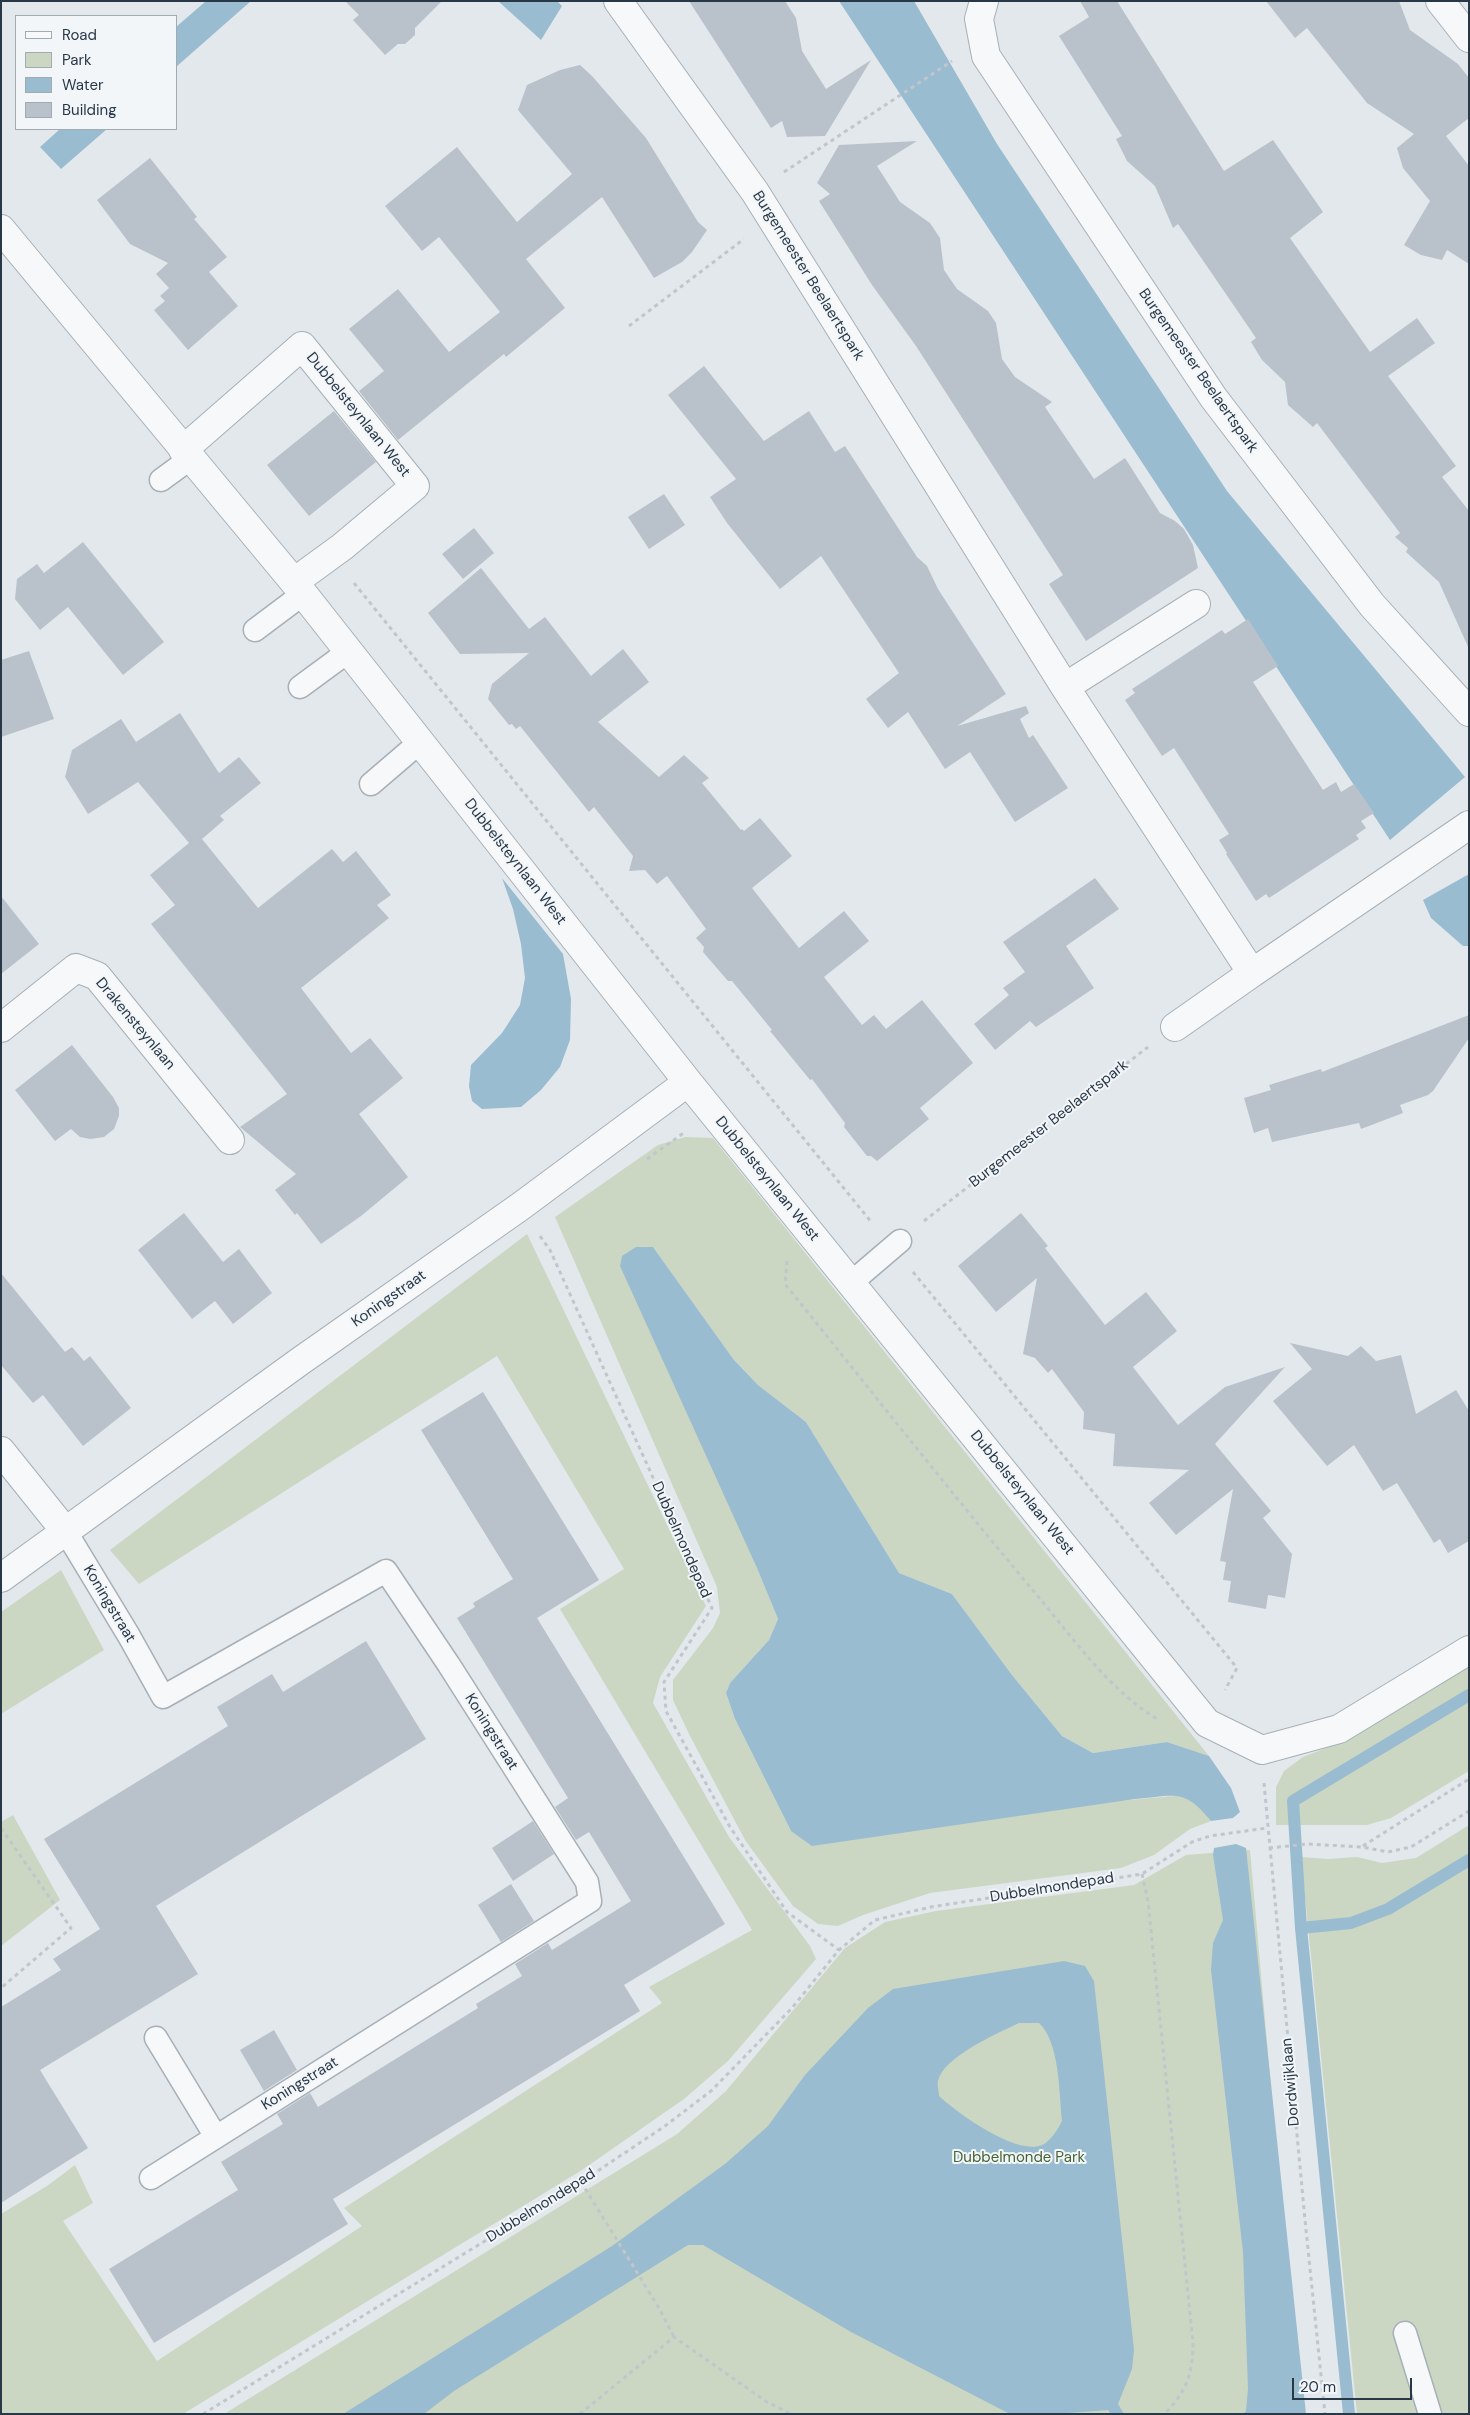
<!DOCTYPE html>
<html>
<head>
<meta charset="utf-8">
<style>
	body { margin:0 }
	#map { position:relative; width:1470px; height:2415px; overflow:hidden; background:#e3e8ec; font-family:"DM Sans",sans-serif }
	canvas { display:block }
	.frame { position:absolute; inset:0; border:2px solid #283847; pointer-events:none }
	.legend { position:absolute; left:15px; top:15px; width:162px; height:115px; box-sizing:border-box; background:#f3f6f9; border:1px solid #a2aab2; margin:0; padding:6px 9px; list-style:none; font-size:15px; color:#283847 }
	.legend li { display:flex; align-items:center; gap:10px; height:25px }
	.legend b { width:25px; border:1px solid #a2aab2 }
	.scale { position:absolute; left:1292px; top:2378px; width:120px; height:22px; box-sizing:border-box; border:2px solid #283847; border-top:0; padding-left:6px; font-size:15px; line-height:18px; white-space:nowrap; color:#283847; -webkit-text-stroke:4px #f3f6f9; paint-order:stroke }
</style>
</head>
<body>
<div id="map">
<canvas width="1470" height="2415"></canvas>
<div class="frame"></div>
<ul class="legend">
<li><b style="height:6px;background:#f6f8fa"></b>Road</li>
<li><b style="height:14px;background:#cbd7c3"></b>Park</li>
<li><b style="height:14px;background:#9abcd0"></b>Water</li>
<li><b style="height:14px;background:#b9c2cb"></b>Building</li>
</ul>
<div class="scale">20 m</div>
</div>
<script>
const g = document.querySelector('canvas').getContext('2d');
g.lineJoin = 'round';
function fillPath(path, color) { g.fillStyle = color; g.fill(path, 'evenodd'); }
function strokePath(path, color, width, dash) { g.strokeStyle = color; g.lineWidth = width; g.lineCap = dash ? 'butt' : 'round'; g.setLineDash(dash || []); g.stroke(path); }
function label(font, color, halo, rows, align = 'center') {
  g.font = font + ' "DM Sans",sans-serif'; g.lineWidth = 4; g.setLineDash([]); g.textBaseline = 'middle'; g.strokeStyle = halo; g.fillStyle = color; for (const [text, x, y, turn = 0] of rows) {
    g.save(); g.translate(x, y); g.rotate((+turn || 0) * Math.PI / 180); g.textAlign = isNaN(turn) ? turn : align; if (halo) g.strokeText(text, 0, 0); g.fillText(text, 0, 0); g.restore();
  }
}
fillPath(new Path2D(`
	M 685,1137 L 713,1138 L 1209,1756 L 1167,1742 L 1093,1753 L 1062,1736 L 1012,1675 L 952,1594 L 899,1573 L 806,1422 L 758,1385 L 734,1360 L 653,1247 L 757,1568 L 778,1619 L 769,1640 L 730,1683 L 726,1693 L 735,1719 L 791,1831 L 1184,1795 L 1199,1805 L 1211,1821 L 1190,1829 L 1154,1855 L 1121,1868 L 930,1893 L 863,1915 L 838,1926 L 818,1924 L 793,1906 L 745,1840 L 689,1734 L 673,1700 L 673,1680 L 713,1628 L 720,1613 L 717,1587 L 555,1217 L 658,1145 Z
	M 527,1234 L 706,1606 L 660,1677 L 653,1703 L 729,1837 L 810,1946 L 816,1959 L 728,2061 L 684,2099 L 582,2170 L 183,2414 L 1,2414 L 1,2214 L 47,2186 L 75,2165 L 93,2203 L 63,2221 L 157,2361 L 362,2226 L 344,2208 L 662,2003 L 649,1987 L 752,1930 L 560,1609 L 624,1569 L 497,1356 L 139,1584 L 110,1550 Z
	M 61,1570 L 104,1650 L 1,1714 L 1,1612 Z
	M 1469,1666 L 1469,1771 L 1391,1818 L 1367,1825 L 1276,1825 L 1276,1787 L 1284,1771 L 1303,1757 L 1347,1740 Z
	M 13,1815 L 60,1900 L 1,1946 L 1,1822 Z
	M 1469,1825 L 1469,2414 L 1357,2414 L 1301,1857 L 1328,1859 L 1357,1857 L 1382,1863 L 1416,1858 Z
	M 1250,1850 L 1300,2414 L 224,2414 L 677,2134 L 726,2091 L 845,1948 L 885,1922 L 936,1911 L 1134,1885 L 1186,1855 Z`), '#cbd7c3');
fillPath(new Path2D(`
	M 206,1 L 251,1 L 176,67 L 176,27 Z
	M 498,1 L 557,1 L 562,6 L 541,40 Z
	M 839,1 L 914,1 L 997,144 L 1227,491 L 1465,777 L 1390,840 Z
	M 60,129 L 107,129 L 61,169 L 40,147 Z
	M 1469,874 L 1469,946 L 1463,946 L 1431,918 L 1423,900 Z
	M 502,878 L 563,954 L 571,999 L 570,1040 L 560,1067 L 541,1090 L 521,1107 L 482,1109 L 472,1101 L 469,1086 L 471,1065 L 502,1033 L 520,1005 L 525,978 L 521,944 L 513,909 Z
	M 636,1247 L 653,1247 L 734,1360 L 758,1385 L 806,1422 L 899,1573 L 952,1594 L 1012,1675 L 1062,1736 L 1093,1753 L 1167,1742 L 1209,1756 L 1231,1788 L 1240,1812 L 1233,1818 L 1211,1821 C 1184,1787 1174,1796 1135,1799 L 812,1846 L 791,1831 L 735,1719 L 726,1693 L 730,1683 L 769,1640 L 778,1619 L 757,1568 L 620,1266 L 622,1256 Z
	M 1236,1844 L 1246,1848 L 1306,2414 L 1243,2414 L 1246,2411 L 1248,2389 L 1243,2252 L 1211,1970 L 1213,1943 L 1223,1920 L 1213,1855 L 1214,1848 Z
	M 1064,1961 L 1085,1966 L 1094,1981 L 1134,2350 L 1132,2369 L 1118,2404 L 1124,2414 L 1111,2414 L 1108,2410 L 1056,2414 L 1010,2414 L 851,2332 L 703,2245 L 688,2245 L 454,2391 L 424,2414 L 343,2414 L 612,2246 L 725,2164 L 768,2126 L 805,2075 L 868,2008 L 893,1989 ZM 1019,2023 L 1039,2023 C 1060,2043 1059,2093 1062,2121 C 1058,2129 1050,2142 1042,2145 C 1017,2156 957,2113 939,2096 C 939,2091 937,2085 938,2081 C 943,2057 998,2033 1019,2023 Z`), '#9abcd0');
strokePath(new Path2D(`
	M 1301,1928 L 1351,1923 L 1388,1909 L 1469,1860
	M 1349,2414 L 1301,1928 L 1293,1801 L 1469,1695`), '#9abcd0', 12);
fillPath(new Path2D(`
	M 345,1 L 442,1 L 415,28 L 415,35 L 405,44 L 398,44 L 385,55 L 353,20 L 359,15 Z
	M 689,1 L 785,1 L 796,18 L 802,51 L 826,89 L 871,60 L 825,136 L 787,137 L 782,121 L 771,128 Z
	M 1080,1 L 1117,1 L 1224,171 L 1273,140 L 1323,212 L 1290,238 L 1370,352 L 1417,318 L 1435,343 L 1388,376 L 1456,466 L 1442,477 L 1469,511 L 1469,649 L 1439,582 L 1406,552 L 1408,548 L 1395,537 L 1400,533 L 1317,423 L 1313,427 L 1288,405 L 1285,382 L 1262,360 L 1251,342 L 1256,338 L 1178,224 L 1173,228 L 1155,186 L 1127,161 L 1116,139 L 1122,136 L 1059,36 L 1089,17 Z
	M 1266,1 L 1399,1 L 1410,30 L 1458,64 L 1469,78 L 1469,118 L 1446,136 L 1469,166 L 1469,264 L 1447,250 L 1442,260 L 1421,255 L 1404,245 L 1430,201 L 1403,168 L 1397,148 L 1414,134 L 1367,103 L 1307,28 L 1295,38 Z
	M 580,65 L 592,76 L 646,138 L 698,222 L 707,230 L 692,252 L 682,262 L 654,278 L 602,197 L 526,259 L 565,308 L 506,357 L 504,354 L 398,440 L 359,391 L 384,371 L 349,329 L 398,289 L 449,352 L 500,312 L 439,237 L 422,251 L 385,206 L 457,147 L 517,222 L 572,174 L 518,110 L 527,85 L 560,70 Z
	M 917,141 L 877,166 L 900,202 L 930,223 L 940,238 L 944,270 L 957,289 L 988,311 L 996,323 L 1002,359 L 1015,377 L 1052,402 L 1045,407 L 1094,479 L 1125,458 L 1160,513 L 1175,521 L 1184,529 L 1193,545 L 1198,568 L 1086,641 L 1049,584 L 1063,575 L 916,346 L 872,285 L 819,201 L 830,194 L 817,183 L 839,145 Z
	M 150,158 L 197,217 L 194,219 L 227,257 L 209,272 L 238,306 L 188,350 L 154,310 L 165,301 L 160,296 L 169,288 L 156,274 L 168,263 L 130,244 L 97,200 Z
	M 704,366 L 764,441 L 809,411 L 835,452 L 845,446 L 917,557 L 927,566 L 938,589 L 1006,694 L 957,726 L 1026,706 L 1029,713 L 1020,719 L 1029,738 L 1033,735 L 1068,788 L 1015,822 L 970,752 L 945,769 L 908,712 L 888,728 L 866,699 L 899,673 L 821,556 L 780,589 L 727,523 L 710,497 L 736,479 L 668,395 Z
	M 334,411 L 376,462 L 309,516 L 267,465 Z
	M 664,494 L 685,525 L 649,549 L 628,517 Z
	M 474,528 L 494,553 L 463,579 L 442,554 Z
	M 83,542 L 164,642 L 123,675 L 68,607 L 40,630 L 15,599 L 17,579 L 37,564 L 44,573 Z
	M 481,568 L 529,629 L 545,617 L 591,676 L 623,649 L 649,682 L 598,722 L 659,777 L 684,755 L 709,778 L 702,783 L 741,830 L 742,829 L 744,831 L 760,818 L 792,856 L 752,888 L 799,948 L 844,911 L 869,941 L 824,977 L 862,1025 L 874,1015 L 886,1029 L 922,1000 L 973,1063 L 920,1108 L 929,1119 L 877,1161 L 871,1156 L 867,1156 L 844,1127 L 845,1123 L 812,1079 L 810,1080 L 770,1031 L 772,1030 L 732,981 L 728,981 L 703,952 L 704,947 L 696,938 L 706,929 L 667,876 L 657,884 L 645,870 L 629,871 L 633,856 L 594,807 L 589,812 L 520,726 L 516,729 L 512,724 L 509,725 L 488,699 L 492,684 L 529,653 L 460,654 L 428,613 Z
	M 1248,619 L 1278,666 L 1253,682 L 1323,790 L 1336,782 L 1341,792 L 1354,784 L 1374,813 L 1361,821 L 1366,828 L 1356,835 L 1359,839 L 1269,898 L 1266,894 L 1256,901 L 1226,854 L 1227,853 L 1219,840 L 1229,834 L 1174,748 L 1162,756 L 1125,700 L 1135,693 L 1132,689 L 1178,659 L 1222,630 L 1225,634 Z
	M 29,651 L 54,719 L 1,737 L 1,660 Z
	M 180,713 L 219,773 L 239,757 L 261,783 L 220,816 L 224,820 L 202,839 L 258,908 L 332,849 L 343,862 L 356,851 L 391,895 L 377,905 L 389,918 L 301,988 L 351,1053 L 370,1038 L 403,1078 L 359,1114 L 408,1177 L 361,1216 L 321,1244 L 297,1213 L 295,1215 L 275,1190 L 296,1174 L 240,1127 L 287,1094 L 151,924 L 175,905 L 150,875 L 189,843 L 138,782 L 88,814 L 65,777 L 72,750 L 121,719 L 136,742 Z
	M 1095,878 L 1119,909 L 1066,946 L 1094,988 L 1036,1027 L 1030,1021 L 995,1050 L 974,1024 L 1009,995 L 1003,988 L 1025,972 L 1003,942 Z
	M 1,896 L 39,944 L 1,974 Z
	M 1469,1015 L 1469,1038 L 1433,1091 L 1428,1095 L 1400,1105 L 1403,1113 L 1361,1129 L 1359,1123 L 1272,1142 L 1268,1128 L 1254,1133 L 1244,1098 L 1271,1090 L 1269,1085 L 1321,1069 L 1322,1072 Z
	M 72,1045 L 113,1097 L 119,1108 L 119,1116 L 114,1129 L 104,1137 L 90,1139 L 80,1137 L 71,1129 L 55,1141 L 15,1090 Z
	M 184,1213 L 223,1262 L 239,1249 L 272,1293 L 233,1324 L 215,1301 L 192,1319 L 138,1250 Z
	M 1021,1213 L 1048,1246 L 1045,1248 L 1105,1325 L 1146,1292 L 1177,1331 L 1133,1367 L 1178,1425 L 1225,1387 L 1285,1367 L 1215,1444 L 1271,1511 L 1263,1518 L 1292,1554 L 1285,1598 L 1268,1595 L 1266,1609 L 1228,1602 L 1231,1581 L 1223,1580 L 1226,1562 L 1220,1561 L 1233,1489 L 1176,1535 L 1149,1503 L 1189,1470 L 1113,1466 L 1115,1434 L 1083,1429 L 1084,1412 L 1052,1369 L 1048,1373 L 1035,1358 L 1023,1354 L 1037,1278 L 996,1312 L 958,1266 Z
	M 1,1273 L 65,1352 L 72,1347 L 84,1361 L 90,1356 L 131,1408 L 83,1446 L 43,1395 L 33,1403 L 1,1365 Z
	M 1290,1343 L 1348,1356 L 1361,1346 L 1376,1361 L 1401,1355 L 1416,1414 L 1456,1390 L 1469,1411 L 1469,1541 L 1448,1553 L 1440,1539 L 1434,1543 L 1397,1483 L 1383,1491 L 1354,1445 L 1327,1466 L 1273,1401 L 1312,1369 Z
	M 483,1392 L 599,1580 L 537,1618 L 725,1924 L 624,1985 L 640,2011 L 333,2199 L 348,2224 L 154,2343 L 109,2269 L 238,2190 L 221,2162 L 283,2124 L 277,2114 L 310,2093 L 318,2107 L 478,2008 L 476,2004 L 522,1976 L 515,1964 L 548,1943 L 552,1950 L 631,1901 L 589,1832 L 576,1840 L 555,1807 L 568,1798 L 457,1618 L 475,1607 L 473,1603 L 513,1579 L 421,1430 Z
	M 366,1641 L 426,1739 L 156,1906 L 198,1974 L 40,2070 L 88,2148 L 1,2203 L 1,2007 L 61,1970 L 53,1959 L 100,1929 L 44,1839 L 228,1726 L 217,1707 L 272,1674 L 283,1692 Z
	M 533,1821 L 554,1854 L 513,1881 L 492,1848 Z
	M 511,1884 L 534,1921 L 501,1942 L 478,1905 Z
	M 274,2030 L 297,2070 L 264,2091 L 240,2050 Z`), '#b9c2cb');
const lane = new Path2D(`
	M 161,480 L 191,458
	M 255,630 L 303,594
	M 300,687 L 349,651
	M 371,784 L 420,742
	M 852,1282 L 900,1241
	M 66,1532 L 129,1636 L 163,1697 L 386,1571 L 449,1665 L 587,1882 L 590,1901 L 151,2178
	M 156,2038 L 216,2137
	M 1405,2333 L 1430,2414`);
const street = new Path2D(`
	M 618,1 L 755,192 L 1065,687 L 1252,973 L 1469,825
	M 984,1 L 979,19 L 986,56 L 1213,397 L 1372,605 L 1469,712
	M 1440,1 L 1469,38
	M 1,229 L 294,582 L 688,1082 L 1207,1723 L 1262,1750 L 1339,1729 L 1469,1650
	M 183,450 L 302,346 L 415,486 L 342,547 L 294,582
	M 1065,687 L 1196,604
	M 1175,1027 L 1252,973
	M 1,1028 L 76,968 L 97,976 L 230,1140
	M 1,1451 L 66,1532
	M 1,1578 L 299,1362 L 521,1206 L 688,1082`);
strokePath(lane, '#a7b0b7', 25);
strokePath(street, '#a7b0b7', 30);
strokePath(new Path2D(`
	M 784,172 L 952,61
	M 629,326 L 744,239
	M 354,583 L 872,1223
	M 647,1159 L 685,1132
	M 924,1221 L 1148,1047
	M 540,1236 L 550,1250 L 712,1608 L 664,1682 L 666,1711 L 730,1827 L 787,1912 L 839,1950
	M 787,1261 L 785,1284 C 869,1388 951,1493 1036,1594 C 1073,1638 1108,1689 1157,1719
	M 913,1272 L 1237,1668 L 1225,1690
	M 1264,1783 L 1305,2220 L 1325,2414
	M 1,1828 L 71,1928 L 1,1988
	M 1363,1846 L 1469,1779
	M 1269,1848 L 1308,1844 L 1362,1847 L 1388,1852 L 1411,1847 L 1469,1811
	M 1142,1874 L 1148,1901 L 1193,2343 C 1193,2374 1186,2393 1164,2414
	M 581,2182 L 659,2308 L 674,2337
	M 203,2414 L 581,2182 L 665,2126 L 711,2091 L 792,2008 L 839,1950 L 875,1920 L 931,1907 L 1142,1874 L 1192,1842 L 1210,1836 L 1267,1828
	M 580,2414 L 674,2337 L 767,2402 L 791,2414`), '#c0c6cb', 3, [4, 4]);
strokePath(lane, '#f6f8fa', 22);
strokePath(street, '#f6f8fa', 28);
label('15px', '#283847', '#f3f6f9', [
	["Burgemeester Beelaertspark",808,276,58],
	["Burgemeester Beelaertspark",1198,371,55],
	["Dubbelsteynlaan West",358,415,51],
	["Dubbelsteynlaan West",515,862,52],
	["Drakensteynlaan",135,1024,50],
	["Burgemeester Beelaertspark",1049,1124,-38],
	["Dubbelsteynlaan West",767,1179,51],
	["Koningstraat",389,1299,-35],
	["Dubbelsteynlaan West",1022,1493,51],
	["Dubbelmondepad",681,1540,66],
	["Koningstraat",109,1604,59],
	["Koningstraat",491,1732,58],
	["Dubbelmondepad",1052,1888,-9],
	["Dordwijklaan",1291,2082,-95],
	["Koningstraat",300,2084,-32],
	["Dubbelmondepad",541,2206,-32]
]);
label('15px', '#446434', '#f3f6f9', [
	["Dubbelmonde Park",1019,2158]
]);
</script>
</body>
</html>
